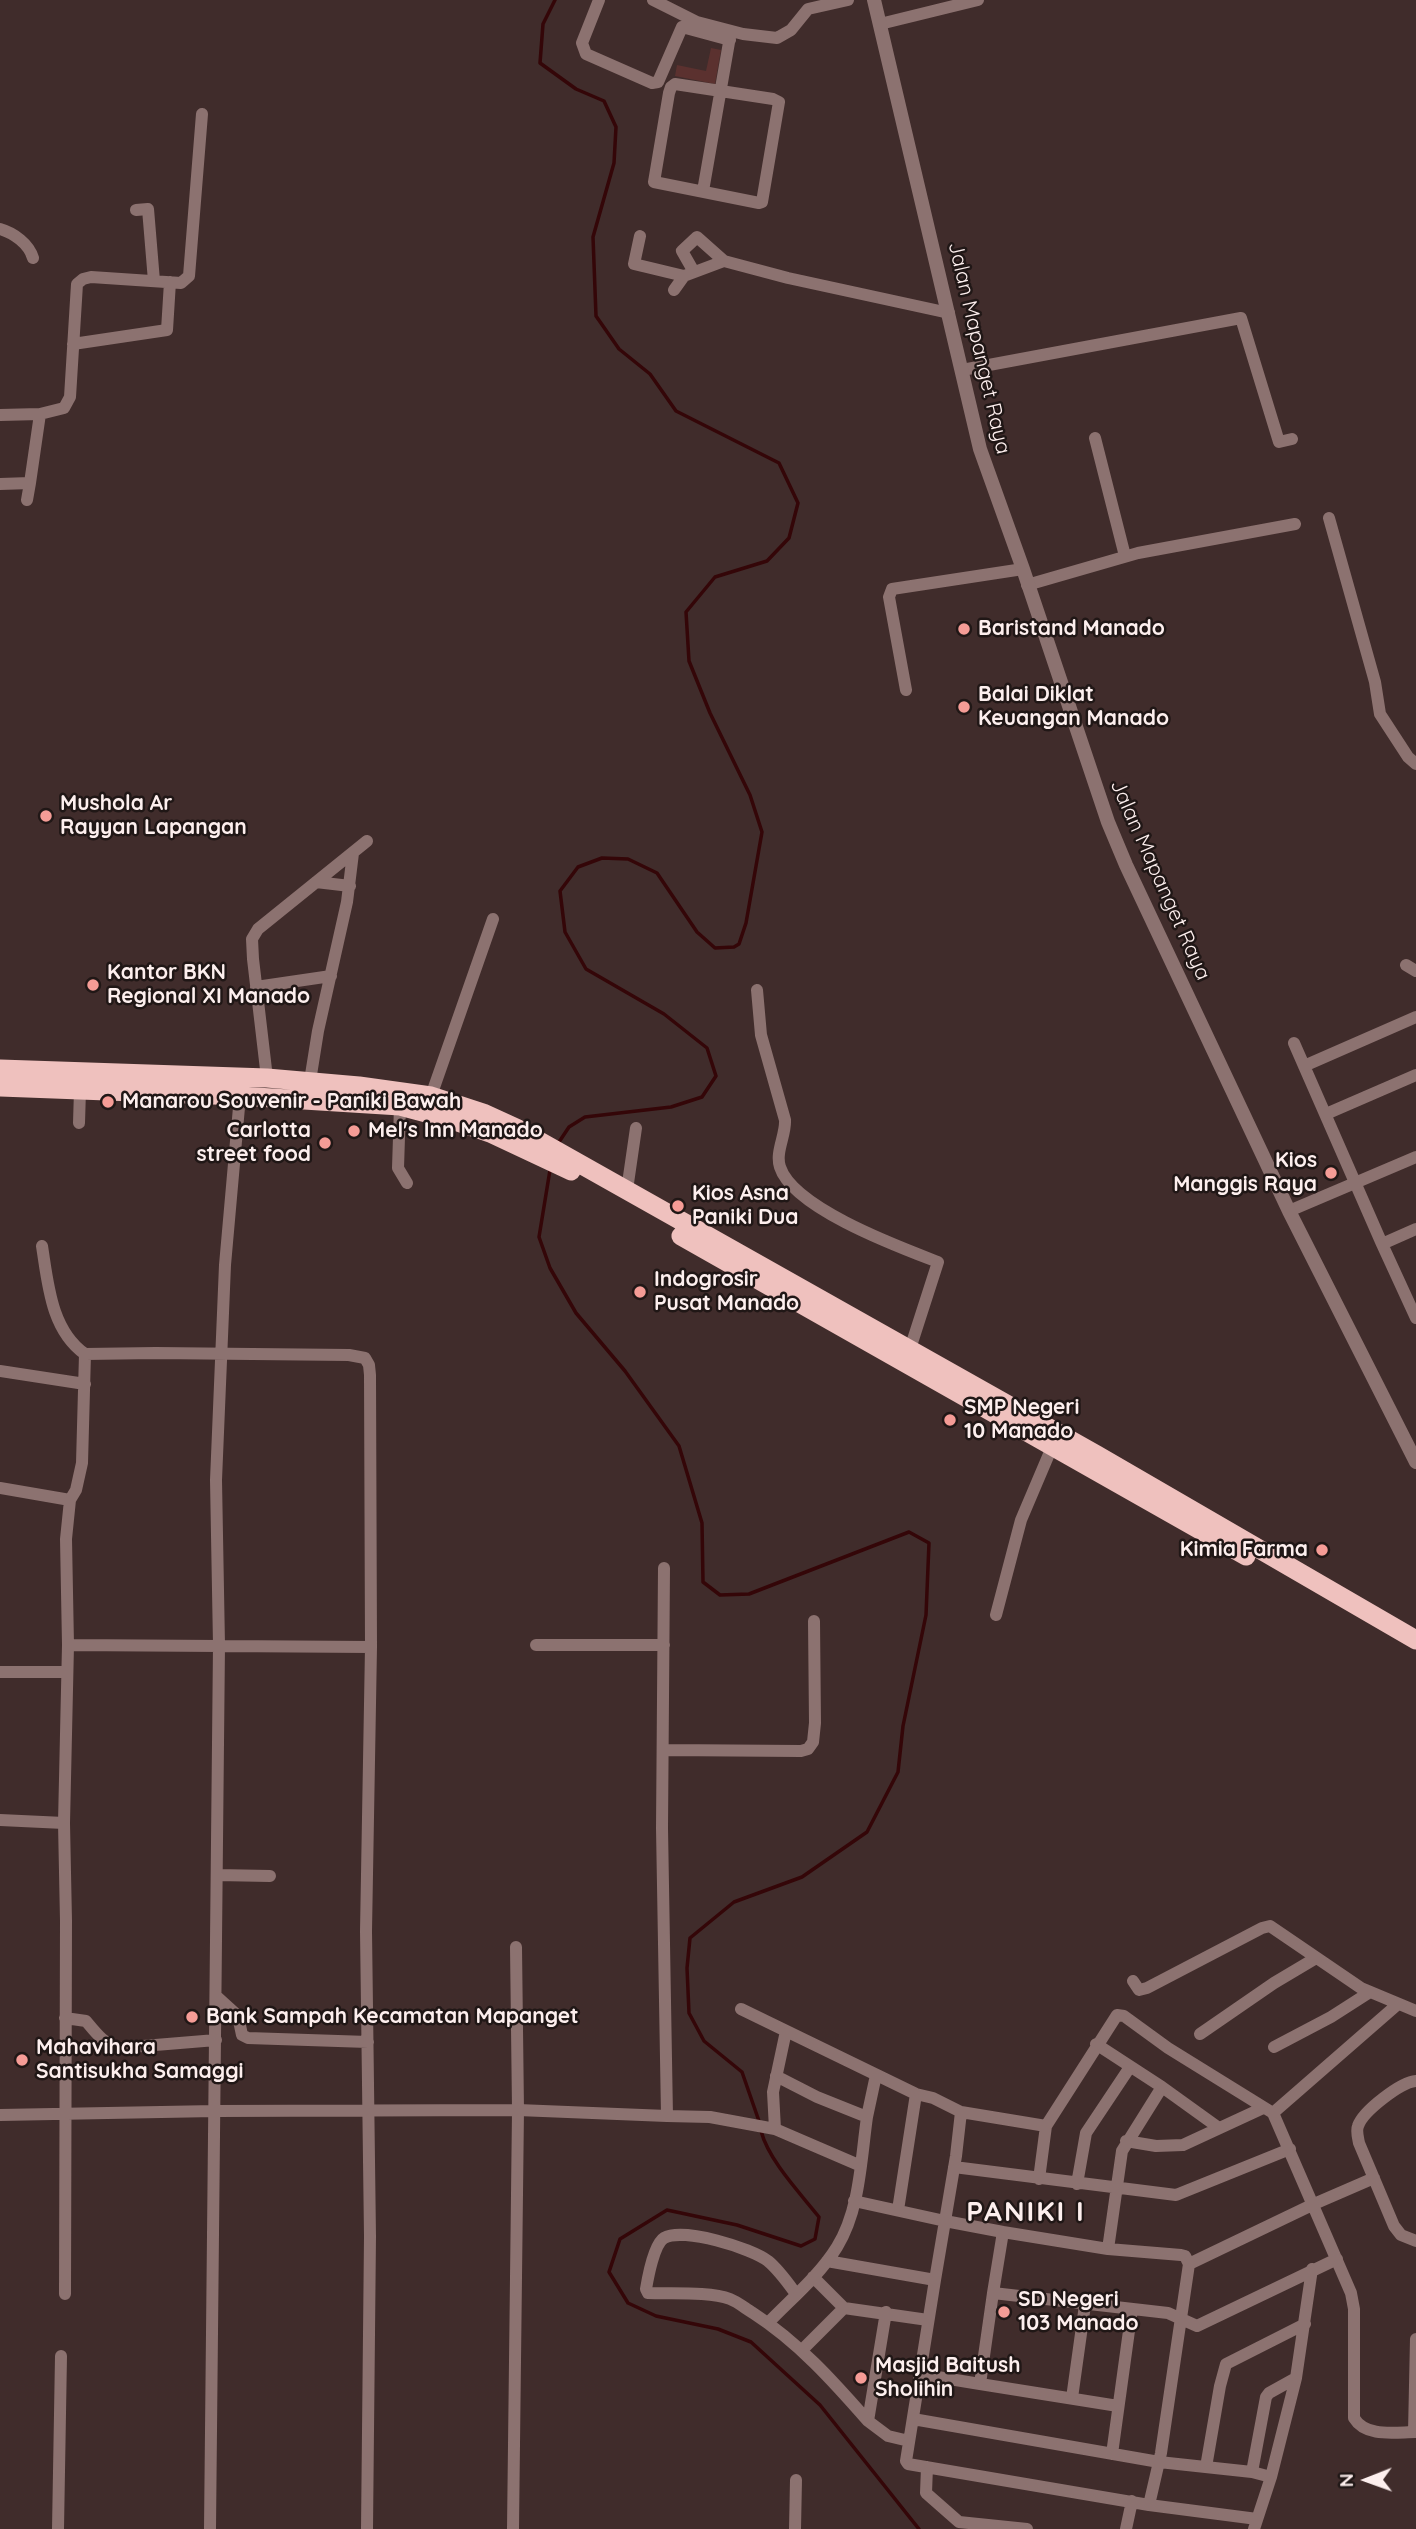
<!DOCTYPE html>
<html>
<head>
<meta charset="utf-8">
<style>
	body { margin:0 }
	#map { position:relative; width:1416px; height:2529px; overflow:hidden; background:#402c2b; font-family:Quicksand,sans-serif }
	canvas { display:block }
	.north { position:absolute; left:1332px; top:2445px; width:70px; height:70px; -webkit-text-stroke:5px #201716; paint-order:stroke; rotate:269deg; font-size:19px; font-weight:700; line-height:28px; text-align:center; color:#fdefee }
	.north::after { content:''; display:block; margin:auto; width:24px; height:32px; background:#fdefee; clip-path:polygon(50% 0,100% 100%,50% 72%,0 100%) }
</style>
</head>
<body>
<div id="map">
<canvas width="1416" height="2529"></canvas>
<div class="north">N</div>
</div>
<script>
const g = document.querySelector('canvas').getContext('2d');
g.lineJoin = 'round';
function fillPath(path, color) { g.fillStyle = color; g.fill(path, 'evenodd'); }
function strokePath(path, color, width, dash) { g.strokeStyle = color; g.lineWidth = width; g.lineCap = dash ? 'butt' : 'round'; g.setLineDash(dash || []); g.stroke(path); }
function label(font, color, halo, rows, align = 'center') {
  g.font = font + ' Quicksand,sans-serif'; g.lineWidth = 5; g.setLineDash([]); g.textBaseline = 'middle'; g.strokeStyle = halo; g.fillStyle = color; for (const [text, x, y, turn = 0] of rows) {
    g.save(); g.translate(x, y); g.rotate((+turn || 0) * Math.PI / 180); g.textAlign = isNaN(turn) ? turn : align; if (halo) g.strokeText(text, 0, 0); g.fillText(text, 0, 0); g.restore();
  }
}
fillPath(new Path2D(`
	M 711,48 L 721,50 L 715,84 L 675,76 L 677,65 L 706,71 Z`), '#5b312f');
strokePath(new Path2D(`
	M 555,0 L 543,24 L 540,63 L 576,89 L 604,101 L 616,127 L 614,163 L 593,237 L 596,316 L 619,349 L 650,374 L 676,411 L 779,463 L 798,503 L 789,538 L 767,561 L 715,577 L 686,612 L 689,661 L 710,713 L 750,795 L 762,832 L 746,923 L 739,944 L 734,947 L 715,948 L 697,932 L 657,873 L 628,859 L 602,858 L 578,867 L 560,891 L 565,932 L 586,969 L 664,1014 L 707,1048 L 716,1076 L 702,1097 L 671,1107 L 585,1117 L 569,1127 L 557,1145
	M 550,1170 L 539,1237 L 550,1268 L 576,1313 L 625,1371 L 679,1446 L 702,1523 L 703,1582 L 720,1595 L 749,1594 L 909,1532 L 929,1543 L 926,1615 L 903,1726 L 898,1772 L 867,1832 L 802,1877 L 734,1902 L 690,1938 L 687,1968 L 689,2013 L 704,2041 L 742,2072 L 760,2124
	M 761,2131 C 769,2161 800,2193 819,2217 L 815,2239 L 801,2246 L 737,2225 L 667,2210 L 620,2239 L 609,2272 L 628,2303 L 656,2316 L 718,2329 L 751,2342 L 820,2405 L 919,2529`), '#340608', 3.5);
strokePath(new Path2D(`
	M 599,0 L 582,43 L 586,54 L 652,83 L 658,82 L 682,27 L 730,40
	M 653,0 L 697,22 L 743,34 L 777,38 L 791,30 L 808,9 L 848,0
	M 880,24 L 978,0
	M 675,84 L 773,99 L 779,102 L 762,202 L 759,203 L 654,182 L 669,93 L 671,87 Z
	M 703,191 L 731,31
	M 136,210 L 148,209 L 154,281
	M 0,229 C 14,233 29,244 33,258
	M 640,236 L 634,264 L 684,276 L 674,290
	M 694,272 L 682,251 L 697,237 L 724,261
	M 684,276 L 724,261 L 788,278 L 949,313
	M 73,344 L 167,330 L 170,282
	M 962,370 L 1241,318 L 1279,442 L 1292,439
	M 40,414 L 64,408 L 70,397 L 77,284 L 83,279 L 91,277 L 181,283 L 189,276 L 202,114
	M 0,415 L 40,414 L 30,483 L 0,484
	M 1095,438 L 1125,556
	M 27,500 L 30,483
	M 1329,518 L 1375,682 L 1380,714 L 1408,757 L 1416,764
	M 1027,585 L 1138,553 L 1295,524
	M 906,690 L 889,597 L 892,589 L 1023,569
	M 316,882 L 350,886
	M 1406,965 L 1416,971
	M 256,987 L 331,976
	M 757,990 L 761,1035 L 785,1120 C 786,1135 775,1152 780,1167 C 793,1208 899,1247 938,1262 L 910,1349
	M 1294,1043 L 1382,1244 L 1416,1229
	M 1304,1066 L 1416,1017
	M 267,1078 L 253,959 L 252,939 L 258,929 L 367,841
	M 310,1081 L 318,1031 L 347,902 L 353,853
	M 431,1096 L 493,919
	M 400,1106 L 398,1168 L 407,1183
	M 1326,1114 L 1416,1075
	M 79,1123 L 80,1090
	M 627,1190 L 636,1128
	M 1289,1211 L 1416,1157
	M 1382,1244 L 1416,1318
	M 42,1246 C 48,1284 51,1330 85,1354
	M 156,1353 L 349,1355 L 365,1358 L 369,1365 L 370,1375 L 371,1647 L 68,1645 L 66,1539 L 70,1500 L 76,1490 L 82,1463 L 85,1354 Z
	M 0,1371 L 85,1384
	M 0,1488 L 70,1500
	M 996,1615 L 1021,1520 L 1052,1447
	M 536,1645 L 664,1645
	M 0,1672 L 66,1672
	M 664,1750 L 801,1751 L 808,1749 L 813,1742 L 815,1723 L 814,1621
	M 0,1820 L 64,1823
	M 217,1875 L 270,1876
	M 1133,1981 L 1139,1990 L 1147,1988 L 1262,1928 L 1270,1926 L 1361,1988 L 1416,2011
	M 216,1996 L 238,2016 L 242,2035 L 248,2038 L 368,2042
	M 741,2009 L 916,2094 L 933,2098 L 961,2112 L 956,2156 L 945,2221 L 1003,2232 L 993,2293
	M 65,2018 L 86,2021 C 96,2033 104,2044 119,2048 L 216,2040
	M 786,2031 L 773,2092 L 775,2129 L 861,2166
	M 1200,2034 L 1274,1983 L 1316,1958
	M 1096,2044 L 1162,2087 L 1122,2151 L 1108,2249 L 1181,2255 L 1185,2256 L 1189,2264
	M 1274,2047 L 1331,2017 L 1370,1992
	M 776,2076 L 817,2097 L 867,2117 L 876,2075
	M 1416,2081 C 1401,2082 1363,2111 1358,2126 C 1356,2131 1358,2138 1359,2143 L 1394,2226 L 1401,2235 L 1416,2241
	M 1162,2087 L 1219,2128
	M 961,2112 L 1046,2126
	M 1273,2113 L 1398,2004
	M 0,2115 L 215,2111 L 518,2110 L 667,2116 L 662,1828 L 664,1568
	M 667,2116 L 710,2117 L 775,2129
	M 1126,2141 L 1156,2146 L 1183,2145 L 1263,2108
	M 954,2167 L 1176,2195 L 1290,2149
	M 1039,2179 L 1046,2126 L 1117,2015 L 1124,2016 L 1168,2048 L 1273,2113 L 1351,2293 L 1354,2309 L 1354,2418 C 1366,2438 1396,2432 1416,2432
	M 1077,2184 L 1086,2133 L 1130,2067
	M 854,2201 L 945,2221 L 935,2280
	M 898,2210 L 916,2094
	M 1003,2232 L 1108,2249
	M 827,2261 L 935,2280 L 906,2461 L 908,2464 L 1149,2505 L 1257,2519
	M 813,2277 L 844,2308
	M 65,2294 L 66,1921 L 64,1823 L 68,1645
	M 796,2294 C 788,2283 779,2270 768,2261 C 751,2248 683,2227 664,2238 C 654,2244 648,2277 646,2289 L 648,2293 C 670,2294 710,2291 730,2299 C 738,2302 746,2309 753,2313 C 798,2342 833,2381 868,2421
	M 886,2312 L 868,2421 L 888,2436 L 909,2441
	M 768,2323 C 791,2299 819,2276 837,2247 C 860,2210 861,2159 867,2117
	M 802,2350 L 844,2308 L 928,2320
	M 919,2374 L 980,2384 L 993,2293 L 1168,2313 L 1197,2326 L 1337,2259
	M 980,2384 L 1118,2406
	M 1072,2398 L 1085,2305
	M 913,2419 L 1159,2462 L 1252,2472 L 1271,2477
	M 1414,2432 L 1416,2339
	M 1112,2454 L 1132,2309
	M 927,2467 L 926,2493 L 959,2522 L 1027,2529
	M 1206,2467 L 1220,2386 L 1226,2364 L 1305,2324
	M 1252,2472 L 1266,2397 L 1269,2393 L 1296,2378
	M 1149,2505 L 1161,2453 L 1189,2264 L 1314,2204 L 1374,2178
	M 58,2529 L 61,2356
	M 210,2529 L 219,1645 L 216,1480 L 225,1265 L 240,1096
	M 367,2529 L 370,2236 L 366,1931 L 371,1647
	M 513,2529 L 518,2110 L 516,1947
	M 795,2529 L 796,2480
	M 1126,2529 L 1132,2501
	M 1254,2529 L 1271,2477 L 1296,2378 L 1312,2269`), '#8c7270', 12);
strokePath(new Path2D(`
	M 874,0 L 980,449 L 1023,569 L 1108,822 L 1126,865 L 1289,1211 L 1416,1462`), '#8c7270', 14);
strokePath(new Path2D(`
	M 0,1069 L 267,1078 L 359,1086 L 431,1096 L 483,1113 L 518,1129 L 1097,1455 L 1416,1640
	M 0,1087 L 240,1096 L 400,1106 L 449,1119 L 490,1133 L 571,1171
	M 681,1236 L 1246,1556`), '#efc1be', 19);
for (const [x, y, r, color] of [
	[964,629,7,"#f59c96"],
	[964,707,7,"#f59c96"],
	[46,816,7,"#f59c96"],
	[93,985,7,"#f59c96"],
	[108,1102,7,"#f59c96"],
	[354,1131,7,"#f59c96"],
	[325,1143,7,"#f59c96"],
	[1331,1173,7,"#f59c96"],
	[678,1206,7,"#f59c96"],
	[640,1292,7,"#f59c96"],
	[950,1420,7,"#f59c96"],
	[1322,1550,7,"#f59c96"],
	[192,2017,7,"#f59c96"],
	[22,2060,7,"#f59c96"],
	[1004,2312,7,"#f59c96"],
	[861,2378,7,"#f59c96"]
]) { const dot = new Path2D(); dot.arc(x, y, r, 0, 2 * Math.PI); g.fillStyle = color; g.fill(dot); strokePath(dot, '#201716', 2.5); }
label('21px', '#fdefee', '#201716', [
	["Jalan Mapanget Raya",979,348,77],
	["Jalan Mapanget Raya",1160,880,66]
]);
label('bold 21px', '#fdefee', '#201716', [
	["Baristand Manado",978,629],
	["Balai Diklat",978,695],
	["Keuangan Manado",978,719],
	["Mushola Ar",60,804],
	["Rayyan Lapangan",60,828],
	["Kantor BKN",107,973],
	["Regional XI Manado",107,997],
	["Manarou Souvenir - Paniki Bawah",122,1102],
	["Carlotta",311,1131,"right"],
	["street food",311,1155,"right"],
	["Mel's Inn Manado",368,1131],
	["Kios",1317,1161,"right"],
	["Manggis Raya",1317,1185,"right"],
	["Kios Asna",692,1194],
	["Paniki Dua",692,1218],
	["Indogrosir",654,1280],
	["Pusat Manado",654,1304],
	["SMP Negeri",964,1408],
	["10 Manado",964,1432],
	["Kimia Farma",1308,1550,"right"],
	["Bank Sampah Kecamatan Mapanget",206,2017],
	["Mahavihara",36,2048],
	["Santisukha Samaggi",36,2072],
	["SD Negeri",1018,2300],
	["103 Manado",1018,2324],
	["Masjid Baitush",875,2366],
	["Sholihin",875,2390]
], 'left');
g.letterSpacing = '2px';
label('bold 28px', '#fdefee', '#201716', [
	["PANIKI I",1026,2213]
]);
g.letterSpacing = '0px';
</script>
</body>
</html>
